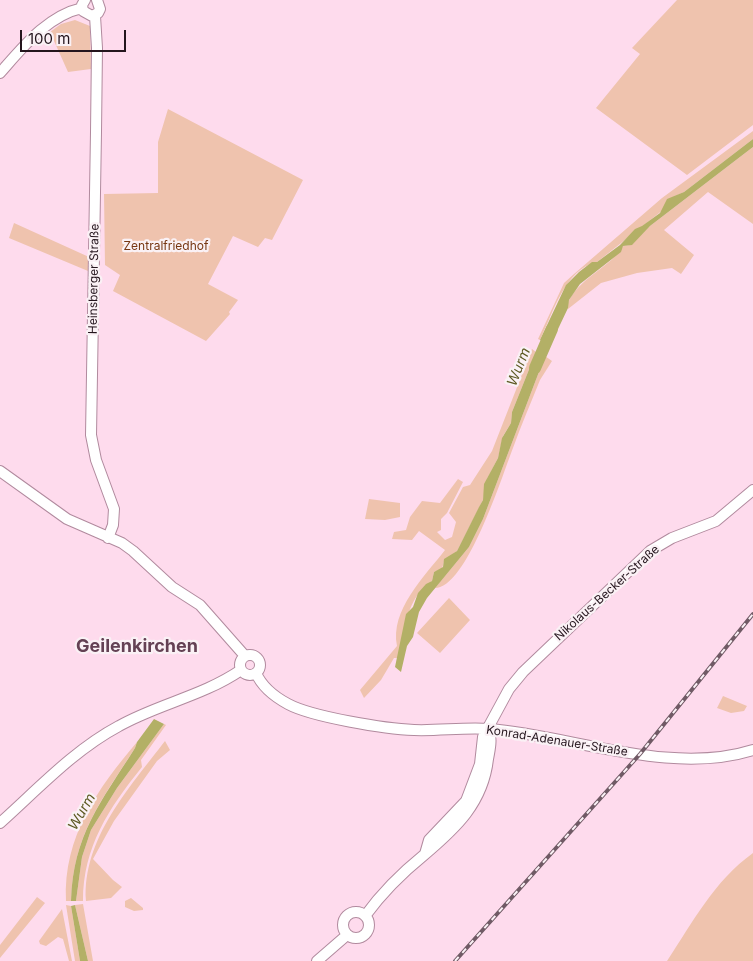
<!DOCTYPE html>
<html>
<head>
<meta charset="utf-8">
<style>
	body { margin:0 }
	#map { position:relative; width:753px; height:961px; overflow:hidden; background:#fedbed; font-family:Inter,sans-serif }
	canvas { display:block }
	.scale { position:absolute; left:20px; top:30px; width:106px; height:22px; box-sizing:border-box; border:2px solid #24151d; border-top:0; padding-left:6px; font-size:15px; line-height:18px; white-space:nowrap; color:#24151d; -webkit-text-stroke:4px #faf1f5; paint-order:stroke }
</style>
</head>
<body>
<div id="map">
<canvas width="753" height="961"></canvas>
<div class="scale">100 m</div>
</div>
<script>
const g = document.querySelector('canvas').getContext('2d');
g.lineJoin = 'round';
function fillPath(path, color) { g.fillStyle = color; g.fill(path, 'evenodd'); }
function strokePath(path, color, width, dash) { g.strokeStyle = color; g.lineWidth = width; g.lineCap = dash ? 'butt' : 'round'; g.setLineDash(dash || []); g.stroke(path); }
function label(font, color, halo, rows, align = 'center') {
  g.font = font + ' Inter,sans-serif'; g.lineWidth = 4.5; g.setLineDash([]); g.textBaseline = 'middle'; g.strokeStyle = halo; g.fillStyle = color; for (const [text, x, y, turn = 0] of rows) {
    g.save(); g.translate(x, y); g.rotate((+turn || 0) * Math.PI / 180); g.textAlign = isNaN(turn) ? turn : align; if (halo) g.strokeText(text, 0, 0); g.fillText(text, 0, 0); g.restore();
  }
}
fillPath(new Path2D(`
	M 677,0 L 753,0 L 753,125 L 687,175 L 596,108 L 640,54 L 632,48 Z
	M 75,20 L 90,26 L 91,69 L 68,72 L 50,32 L 61,24 Z
	M 168,109 L 303,180 L 272,240 L 265,238 L 258,247 L 233,236 L 208,284 L 238,300 L 229,312 L 230,314 L 206,341 L 113,291 L 120,275 L 105,265 L 104,194 L 158,193 L 158,142 Z
	M 753,131 L 753,139 L 684,192 L 667,200 L 663,210 L 597,262 C 565,269 553,313 540,340 L 538,339 L 564,283 L 574,274 L 662,198 Z
	M 753,147 L 753,224 L 708,192 L 664,230 L 694,255 L 681,274 L 672,268 L 637,273 L 601,283 L 568,309 L 567,305 C 578,277 612,267 623,246 L 630,245 L 650,226 Z
	M 14,223 L 89,257 L 88,271 L 9,238 Z
	M 532,349 L 536,352 L 512,412 L 511,423 L 503,436 L 498,458 L 487,479 L 483,500 L 457,551 L 444,561 L 442,569 L 434,572 L 432,581 C 407,597 404,630 398,658 L 394,658 L 381,680 L 364,698 L 360,690 L 397,646 C 390,610 424,577 445,550 L 419,531 L 412,540 L 392,539 L 394,532 L 406,530 L 410,517 L 422,501 L 440,503 L 458,479 L 463,482 L 447,513 L 441,519 L 441,530 L 437,532 L 445,540 L 452,537 L 456,522 L 449,513 L 463,487 L 470,485 L 492,451 Z
	M 545,356 L 552,361 L 540,380 C 531,403 521,425 513,448 C 502,476 467,588 435,588 L 469,547 L 483,519 Z
	M 369,499 L 400,503 L 400,517 L 385,520 L 365,519 Z
	M 449,598 L 470,620 L 440,653 L 417,633 Z
	M 723,696 L 747,706 L 744,711 L 731,713 L 717,708 Z
	M 164,724 L 166,725 L 141,760 L 142,767 C 109,808 83,847 83,901 L 76,901 L 82,857 L 91,830 L 117,788 Z
	M 165,741 L 170,750 L 157,761 L 114,821 L 93,859 L 113,880 L 122,887 L 111,898 L 86,901 C 82,839 130,787 165,741 Z
	M 137,742 L 135,748 C 101,801 73,835 71,901 L 66,901 C 63,837 98,788 137,742 Z
	M 753,853 L 753,961 L 667,961 C 693,922 714,881 753,853 Z
	M 37,897 L 45,903 L 0,958 L 0,945 Z
	M 131,898 L 143,908 L 143,910 L 134,911 L 125,907 L 125,901 Z
	M 83,904 L 93,961 L 88,961 L 75,905 Z
	M 66,905 L 71,906 L 80,961 L 75,961 Z
	M 62,909 L 72,961 L 69,961 L 63,939 L 58,937 L 46,946 L 40,944 L 39,941 Z`), '#efc3ae');
fillPath(new Path2D(`
	M 753,139 L 753,147 L 650,226 L 632,245 L 623,246 L 621,252 L 580,284 L 569,300 L 568,308 L 550,346 L 540,340 L 566,285 L 579,272 L 592,262 L 597,262 L 620,245 L 635,229 L 642,226 L 660,213 L 667,199 L 684,192 Z
	M 536,352 L 545,356 L 483,519 L 469,547 L 427,598 L 419,612 L 413,637 L 407,646 L 401,672 L 395,667 L 406,614 L 413,607 L 418,593 L 426,584 L 432,581 L 434,572 L 443,567 L 444,559 L 457,551 L 479,507 L 483,500 L 484,484 L 498,458 L 502,438 L 511,423 L 512,412 Z
	M 154,719 L 164,724 L 117,788 L 91,830 L 82,857 L 76,901 L 71,901 C 73,835 101,802 135,748 L 137,742 Z
	M 75,905 L 88,961 L 80,961 L 71,906 Z`), '#b3b066');
strokePath(new Path2D(`
	M 535,368 L 552,329`), '#b3b066', 12);
const secondary = new Path2D(`
	M 85,0 L 82,5 L 83,11 L 92,16 L 98,13 L 100,9 L 97,0
	M 95,16 L 97,48 L 96,132 L 91,435 L 96,460 L 114,509 L 113,525 L 108,538
	M 0,73 C 23,47 47,16 82,8
	M 0,471 L 67,519 L 122,543 L 133,551 L 172,587 L 200,605 L 245,656
	M240 665a10 10 0 1 1 20 0a10 10 0 1 1-20 0Z
	M 256,673 C 262,687 275,697 288,704 C 312,717 386,729 414,730 C 439,731 465,727 490,729 C 573,736 671,776 753,750
	M 0,823 C 38,789 74,750 119,726 C 158,704 203,696 241,670
	M 425,854 L 429,840 L 466,801 L 480,764 L 483,737 L 509,689 L 523,672 L 650,551 L 672,538 L 716,521 L 753,490
	M343 925a13 13 0 1 1 26 0a13 13 0 1 1-26 0Z
	M 365,916 C 381,894 403,872 424,855 C 456,828 483,803 488,759 C 490,749 492,739 489,729
	M 317,961 L 347,935`);
strokePath(secondary, '#b18a9e', 12);
strokePath(secondary, '#fff', 10);
const rail = new Path2D(`
	M 455,961 L 640,754 L 753,614`);
strokePath(rail, '#705a65', 4);
strokePath(rail, '#faf1f5', 2, [5.5]);
label('12px', '#773713', '#faf1f5', [
	["Zentralfriedhof",166,246]
]);
label('12px', '#24151d', '#faf1f5', [
	["Heinsberger Straße",94,279,-89],
	["Nikolaus-Becker-Straße",607,593,-42],
	["Konrad-Adenauer-Straße",557,741,9]
]);
label('italic 14px', '#5c5922', '#faf1f5', [
	["Wurm",519,367,-68],
	["Wurm",82,812,-60]
]);
label('bold 18px', '#644154', '#faf1f5', [
	["Geilenkirchen",137,647]
]);
</script>
</body>
</html>
